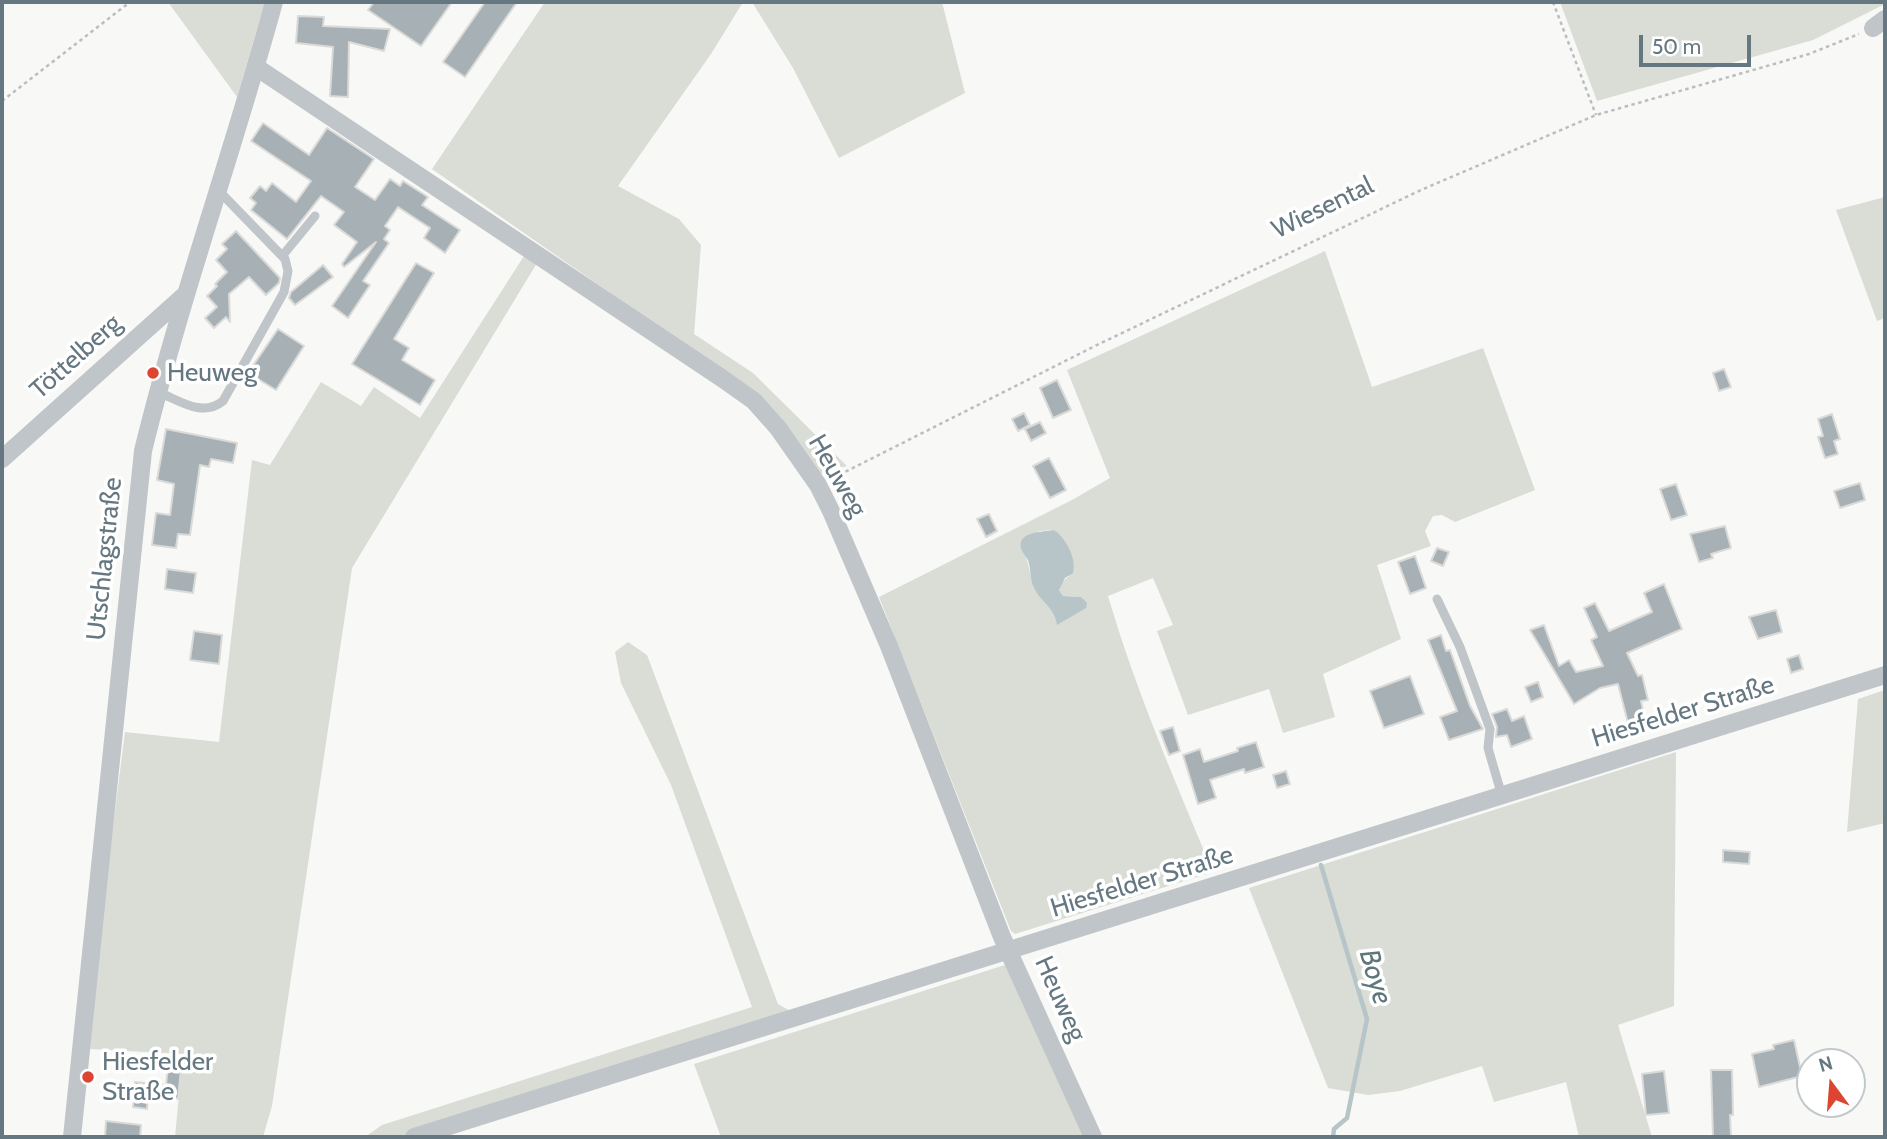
<!DOCTYPE html>
<html>
<head>
<meta charset="utf-8">
<style>
	body { margin:0 }
	#map { position:relative; width:1887px; height:1139px; overflow:hidden; background:#f8f8f6; font-family:Cabin,sans-serif }
	canvas { display:block }
	.frame { position:absolute; inset:0; border:4px solid #657780; pointer-events:none }
	.north { position:absolute; left:1796px; top:1048px; width:70px; height:70px; box-sizing:border-box; background:#fff; border:2px solid #c1c9cc; border-radius:50%; rotate:344deg; font-size:19px; font-weight:700; line-height:28px; text-align:center; color:#657780 }
	.north::after { content:''; display:block; margin:auto; width:24px; height:32px; background:#dd4532; clip-path:polygon(50% 0,100% 100%,50% 72%,0 100%) }
	.scale { position:absolute; left:1639px; top:35px; width:112px; height:32px; box-sizing:border-box; border:4px solid #657780; border-top:0; padding-left:9px; font-size:21px; line-height:24px; white-space:nowrap; color:#657780; -webkit-text-stroke:5px #fff; paint-order:stroke }
</style>
</head>
<body>
<div id="map">
<canvas width="1887" height="1139"></canvas>
<div class="frame"></div>
<div class="north">N</div>
<div class="scale">50 m</div>
</div>
<script>
const g = document.querySelector('canvas').getContext('2d');
g.lineJoin = 'round';
function fillPath(path, color) { g.fillStyle = color; g.fill(path, 'evenodd'); }
function strokePath(path, color, width, dash) { g.strokeStyle = color; g.lineWidth = width; g.lineCap = dash ? 'butt' : 'round'; g.setLineDash(dash || []); g.stroke(path); }
function label(font, color, halo, rows, align = 'center') {
  g.font = font + ' Cabin,sans-serif'; g.lineWidth = 7; g.setLineDash([]); g.textBaseline = 'middle'; g.strokeStyle = halo; g.fillStyle = color; for (const [text, x, y, turn = 0] of rows) {
    g.save(); g.translate(x, y); g.rotate((+turn || 0) * Math.PI / 180); g.textAlign = isNaN(turn) ? turn : align; if (halo) g.strokeText(text, 0, 0); g.fillText(text, 0, 0); g.restore();
  }
}
fillPath(new Path2D(`
	M 168,2 L 265,2 L 237,97 Z
	M 545,2 L 743,2 L 711,54 L 618,186 L 679,219 L 701,245 L 694,334 L 753,373 L 847,466 L 817,475 L 782,423 L 685,345 L 432,169 Z
	M 752,2 L 942,2 L 965,93 L 839,158 L 793,68 Z
	M 1560,2 L 1885,2 L 1885,4 L 1813,40 L 1597,101 Z
	M 1885,197 L 1885,318 L 1877,321 L 1836,210 Z
	M 1325,251 L 1372,387 L 1483,348 L 1535,490 L 1455,522 L 1442,515 L 1433,516 L 1425,531 L 1431,546 L 1377,565 L 1401,639 L 1323,674 L 1335,717 L 1283,733 L 1269,689 L 1188,715 L 1157,631 L 1173,625 L 1153,578 L 1108,596 C 1136,691 1175,781 1213,872 L 1015,934 L 1011,931 L 879,597 L 1072,500 L 1110,478 L 1067,370 ZM 1054,530 L 1069,576 L 1061,583 L 1059,590 L 1063,596 L 1081,597 L 1056,616 L 1034,588 L 1026,556 L 1039,531 Z
	M 524,256 L 537,263 L 352,568 L 272,1106 L 263,1137 L 175,1137 L 183,1054 L 90,1049 L 104,897 L 125,732 L 219,742 L 252,460 L 270,465 L 321,382 L 361,406 L 374,387 L 420,418 Z
	M 628,642 L 647,655 L 778,1004 L 792,1012 L 397,1137 L 365,1137 L 382,1125 L 752,1007 L 671,785 L 621,683 L 615,652 Z
	M 1885,690 L 1885,823 L 1847,832 L 1858,699 Z
	M 1676,752 L 1674,1006 L 1618,1025 L 1652,1137 L 1579,1137 L 1566,1082 L 1494,1102 L 1482,1066 L 1400,1091 L 1368,1095 L 1328,1088 L 1249,888 Z
	M 1008,964 L 1086,1137 L 721,1137 L 694,1064 Z`), '#d9ddd5');
fillPath(new Path2D(`
	M 1054,530 C 1066,538 1077,559 1073,573 L 1065,578 L 1059,590 L 1063,596 L 1081,597 L 1087,603 L 1086,608 L 1057,625 C 1055,608 1041,602 1034,588 C 1030,580 1031,569 1028,560 C 1026,557 1024,554 1022,551 C 1014,531 1044,532 1054,530 Z`), '#b7c5c8');
strokePath(new Path2D(`
	M 1321,865 L 1367,1019 L 1347,1118 L 1334,1129 L 1333,1137`), '#b7c5c8', 4.5);
const building = new Path2D(`
	M 374,2 L 452,2 L 421,46 L 368,10 Z
	M 485,2 L 517,2 L 465,77 L 443,62 Z
	M 298,16 L 324,17 L 323,26 L 390,29 L 384,51 L 349,42 L 348,97 L 330,96 L 333,47 L 296,43 Z
	M 263,123 L 309,155 L 327,128 L 374,159 L 355,187 L 375,200 L 390,179 L 400,186 L 403,181 L 428,197 L 422,205 L 460,230 L 445,253 L 424,238 L 430,228 L 398,207 L 385,226 L 390,230 L 384,239 L 389,243 L 363,281 L 370,285 L 348,318 L 332,306 L 376,242 L 344,267 L 342,264 L 357,242 L 334,225 L 344,212 L 321,196 L 287,239 L 251,210 L 256,203 L 250,198 L 260,186 L 266,191 L 272,183 L 296,202 L 311,181 L 251,141 Z
	M 236,231 L 280,278 L 279,283 L 266,295 L 249,277 L 229,294 L 230,322 L 226,317 L 214,328 L 205,318 L 217,307 L 207,296 L 217,286 L 215,284 L 227,272 L 216,260 L 227,249 L 222,244 Z
	M 416,263 L 434,273 L 394,339 L 409,348 L 402,360 L 435,380 L 420,405 L 352,364 Z
	M 323,265 L 333,277 L 295,305 L 289,298 L 291,292 Z
	M 278,329 L 304,346 L 276,390 L 248,373 Z
	M 1724,369 L 1731,387 L 1719,391 L 1713,373 Z
	M 1057,380 L 1071,410 L 1053,418 L 1040,388 Z
	M 1024,413 L 1030,425 L 1018,431 L 1012,419 Z
	M 1832,414 L 1840,439 L 1834,441 L 1838,454 L 1825,458 L 1818,437 L 1823,436 L 1818,419 Z
	M 1040,422 L 1046,433 L 1031,441 L 1025,429 Z
	M 166,429 L 237,443 L 233,463 L 211,459 L 209,467 L 200,465 L 190,535 L 178,534 L 176,548 L 152,545 L 156,513 L 170,515 L 174,484 L 157,480 Z
	M 1049,458 L 1066,490 L 1050,498 L 1033,466 Z
	M 1860,483 L 1865,500 L 1840,508 L 1834,491 Z
	M 1676,484 L 1687,515 L 1671,520 L 1660,489 Z
	M 989,514 L 997,531 L 986,537 L 977,519 Z
	M 1725,526 L 1731,548 L 1711,554 L 1713,558 L 1699,562 L 1690,534 Z
	M 1437,548 L 1449,552 L 1443,566 L 1431,561 Z
	M 1415,556 L 1426,588 L 1410,594 L 1398,562 Z
	M 167,569 L 196,573 L 193,593 L 165,589 Z
	M 1664,584 L 1682,629 L 1627,653 L 1638,676 L 1642,675 L 1648,700 L 1641,701 L 1645,720 L 1628,723 L 1618,684 L 1600,688 L 1574,704 L 1530,630 L 1544,625 L 1559,666 L 1569,660 L 1576,672 L 1603,666 L 1591,640 L 1597,637 L 1584,608 L 1595,603 L 1609,631 L 1652,612 L 1644,593 Z
	M 1776,610 L 1782,632 L 1758,639 L 1749,617 Z
	M 194,631 L 222,635 L 219,664 L 190,660 Z
	M 1441,635 L 1446,651 L 1450,650 L 1470,706 L 1483,729 L 1449,740 L 1440,717 L 1457,711 L 1428,640 Z
	M 1799,655 L 1803,669 L 1791,673 L 1787,659 Z
	M 1410,676 L 1424,714 L 1384,728 L 1370,691 Z
	M 1538,682 L 1543,697 L 1531,702 L 1525,687 Z
	M 1507,709 L 1512,721 L 1524,716 L 1532,739 L 1511,747 L 1507,735 L 1496,737 L 1497,727 L 1492,714 Z
	M 1173,727 L 1180,751 L 1169,755 L 1160,731 Z
	M 1256,742 L 1264,767 L 1245,773 L 1244,769 L 1210,780 L 1216,798 L 1198,804 L 1183,755 L 1200,749 L 1204,762 L 1238,751 L 1237,748 Z
	M 1286,771 L 1290,784 L 1277,788 L 1273,775 Z
	M 1723,850 L 1750,852 L 1749,864 L 1723,862 Z
	M 1794,1040 L 1802,1076 L 1759,1087 L 1752,1054 L 1774,1049 L 1773,1045 Z
	M 168,1067 L 181,1068 L 178,1099 L 148,1096 L 147,1109 L 133,1107 L 135,1082 L 166,1085 Z
	M 1711,1070 L 1732,1070 L 1733,1115 L 1730,1115 L 1731,1137 L 1713,1137 Z
	M 1664,1071 L 1669,1113 L 1646,1115 L 1642,1074 Z
	M 106,1121 L 141,1125 L 140,1137 L 105,1137 Z`);
fillPath(building, '#a7b1b5');
strokePath(building, '#dadad8', 2);
strokePath(new Path2D(`
	M 1553,2 L 1596,115
	M 2,101 L 130,2
	M 833,478 L 1099,344 L 1421,190 L 1596,115 L 1809,54 L 1859,34`), '#babec0', 2.5, [3.5, 3.5]);
strokePath(new Path2D(`
	M 283,255 L 315,216
	M 158,392 C 179,400 202,418 223,401 L 284,292 L 288,271 L 285,259 L 218,190
	M 1437,599 L 1460,647 L 1490,729 L 1488,748 L 1502,796`), '#bfc5c8', 9);
strokePath(new Path2D(`
	M 1873,28 L 1885,19
	M 256,67 L 723,379 L 754,401 L 778,428 L 818,485 L 831,511 L 889,646 L 1002,937 L 1093,1137
	M 2,459 L 186,294
	M 72,1137 L 143,451 C 180,299 233,152 274,2
	M 414,1137 L 1885,675`), '#bfc5c8', 18);
for (const [x, y, r, color] of [
	[153,373,7,"#dd4532"],
	[88,1077,7,"#dd4532"]
]) { const dot = new Path2D(); dot.arc(x, y, r, 0, 2 * Math.PI); g.fillStyle = color; g.fill(dot); strokePath(dot, '#fff', 2.5); }
label('26px', '#657780', '#fff', [
	["Wiesental",1323,208,-26],
	["Töttelberg",76,357,-42],
	["Heuweg",837,476,60],
	["Utschlagstraße",105,559,-84],
	["Hiesfelder Straße",1683,712,-17],
	["Hiesfelder Straße",1142,882,-17],
	["Heuweg",1060,999,66]
]);
label('26px', '#657780', '#fff', [
	["Heuweg",167,373],
	["Hiesfelder",102,1062],
	["Straße",102,1092]
], 'left');
label('italic 28px', '#5f767a', '#fff', [
	["Boye",1375,977,74]
]);
</script>
</body>
</html>
